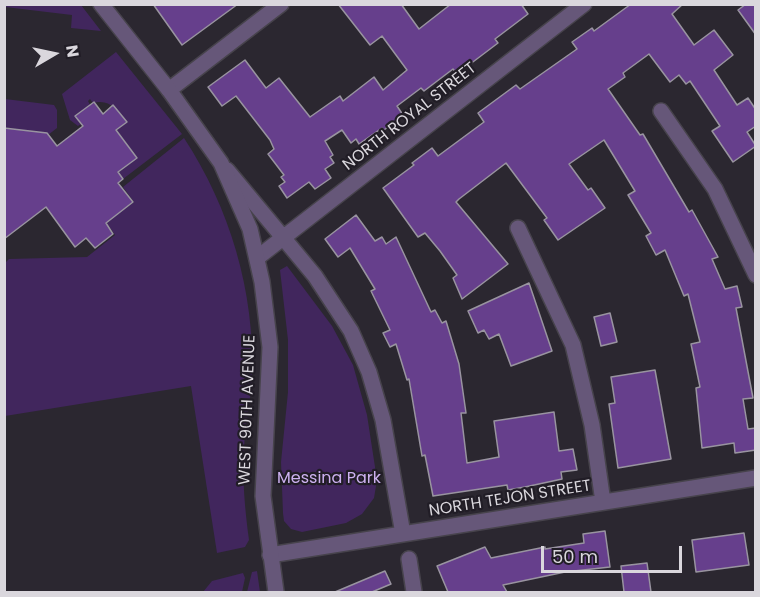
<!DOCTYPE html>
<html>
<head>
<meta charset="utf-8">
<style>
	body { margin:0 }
	#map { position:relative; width:760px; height:597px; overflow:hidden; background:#2b2730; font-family:Poppins,sans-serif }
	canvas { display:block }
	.frame { position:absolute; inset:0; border:6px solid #dad7dd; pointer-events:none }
	.north { position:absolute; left:24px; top:24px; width:60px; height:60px; -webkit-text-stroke:4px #211d26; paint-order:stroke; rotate:81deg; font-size:16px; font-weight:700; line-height:24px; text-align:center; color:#dad7dd }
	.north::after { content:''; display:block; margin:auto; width:21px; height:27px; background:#dad7dd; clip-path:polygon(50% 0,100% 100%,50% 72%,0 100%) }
	.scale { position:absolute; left:541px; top:546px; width:141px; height:27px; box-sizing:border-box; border:3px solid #dad7dd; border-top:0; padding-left:8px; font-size:18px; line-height:21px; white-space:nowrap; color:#dad7dd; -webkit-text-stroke:4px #211d26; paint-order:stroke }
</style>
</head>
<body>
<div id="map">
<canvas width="760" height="597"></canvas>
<div class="frame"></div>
<div class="north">N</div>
<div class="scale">50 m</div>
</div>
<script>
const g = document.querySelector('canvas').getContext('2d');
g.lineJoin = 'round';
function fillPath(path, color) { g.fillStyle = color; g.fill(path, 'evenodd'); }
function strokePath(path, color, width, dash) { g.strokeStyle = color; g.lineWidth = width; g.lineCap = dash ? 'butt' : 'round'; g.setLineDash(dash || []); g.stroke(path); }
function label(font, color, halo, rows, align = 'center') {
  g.font = font + ' Poppins,sans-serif'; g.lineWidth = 4.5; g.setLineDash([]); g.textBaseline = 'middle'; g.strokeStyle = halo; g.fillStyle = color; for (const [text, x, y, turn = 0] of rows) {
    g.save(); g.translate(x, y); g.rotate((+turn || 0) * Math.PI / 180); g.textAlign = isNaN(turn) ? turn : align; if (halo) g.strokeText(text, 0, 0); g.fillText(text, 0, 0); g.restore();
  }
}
fillPath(new Path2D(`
	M 5,4 L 81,5 L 101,31 L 71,28 L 72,15 L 5,7 Z
	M 116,52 L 182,134 L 123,179 L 118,172 L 137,157 L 114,132 L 126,122 C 116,109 110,99 93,103 L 90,99 L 88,101 L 90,105 L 75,116 L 81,124 L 78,126 L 70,120 L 62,94 Z
	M 5,99 L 54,105 L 57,110 L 57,128 L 48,135 L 5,128 Z
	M 184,138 C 230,208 255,292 252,376 C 251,400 245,424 244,449 C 242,479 245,510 249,540 L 245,547 L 217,553 L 191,386 L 5,416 L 5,263 L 9,259 L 87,257 L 115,235 L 106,222 L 134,202 L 123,187 Z
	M 287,266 L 332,326 L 353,365 L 367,415 L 377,480 L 374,498 L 362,514 L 346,523 L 302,532 L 291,529 L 284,521 L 283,513 L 281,462 L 288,392 L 288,340 L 280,270 Z
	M 257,571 L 260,592 L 247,592 L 252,572 Z
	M 243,573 L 245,578 L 242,592 L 203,592 L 212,581 Z`), '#41265d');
const building = new Path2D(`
	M 153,4 L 238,4 L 182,45 Z
	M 338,4 L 401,4 L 419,29 L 451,4 L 521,4 L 528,14 L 495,39 L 498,43 L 457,74 L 453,69 L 424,91 L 421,88 L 397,106 L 403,115 L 384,130 L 382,128 L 359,144 L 356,139 L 351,143 L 342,130 L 325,141 L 333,155 L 330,157 L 334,163 L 325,169 L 331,178 L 315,189 L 309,182 L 287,198 L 279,186 L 285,182 L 281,177 L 284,175 L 268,154 L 274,149 L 270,140 L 236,96 L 222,106 L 208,87 L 245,60 L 266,88 L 279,78 L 310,117 L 340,96 L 343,101 L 374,77 L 383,90 L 407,70 L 382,36 L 370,45 Z
	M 631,4 L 683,4 L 672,14 L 694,45 L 714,30 L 733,55 L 714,70 L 737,105 L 748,98 L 756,110 L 756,126 L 747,132 L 756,146 L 733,162 L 712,131 L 720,126 L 690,81 L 686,84 L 679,75 L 670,82 L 649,54 L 623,73 L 625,77 L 608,89 L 640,135 L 643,134 L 689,212 L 692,210 L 718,257 L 712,259 L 725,289 L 737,286 L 742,307 L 736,308 L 753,398 L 743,399 L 748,429 L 756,428 L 756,450 L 735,453 L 734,443 L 702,448 L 696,388 L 700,387 L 691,344 L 700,342 L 688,294 L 684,296 L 665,250 L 656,255 L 646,236 L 651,233 L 628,195 L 635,191 L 604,140 L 569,164 L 588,190 L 591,188 L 605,208 L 558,240 L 544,220 L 547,218 L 506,163 L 459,199 L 456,202 L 508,264 L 462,299 L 453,278 L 457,275 L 440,251 L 425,233 L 418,237 L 383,188 L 414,165 L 412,163 L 432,148 L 438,156 L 484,122 L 478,113 L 516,85 L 520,89 L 577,49 L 572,42 L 592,28 L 594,31 Z
	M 746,4 L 756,4 L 756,35 L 738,10 Z
	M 94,102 L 103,114 L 113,105 L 127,122 L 116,130 L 137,158 L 118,172 L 123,179 L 118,183 L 133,202 L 106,223 L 113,234 L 95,248 L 86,238 L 75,247 L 46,207 L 4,239 L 4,128 L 47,133 L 57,146 L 83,126 L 75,116 Z
	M 356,215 L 375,241 L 382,237 L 386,244 L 396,237 L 431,312 L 435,310 L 442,323 L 446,321 L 459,364 L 466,413 L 461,413 L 467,463 L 499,457 L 494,421 L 554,412 L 559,451 L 573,449 L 577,470 L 561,472 L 562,479 L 525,487 L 508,490 L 507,485 L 433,496 L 425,455 L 422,456 L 409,379 L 407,380 L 396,344 L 390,347 L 383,333 L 390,330 L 371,291 L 375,289 L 350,248 L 338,257 L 325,239 Z
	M 529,283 L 552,351 L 511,366 L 499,334 L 489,339 L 484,330 L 478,333 L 468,311 Z
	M 610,313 L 617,342 L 601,346 L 594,317 Z
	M 655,370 L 671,459 L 618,468 L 609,404 L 615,403 L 611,377 Z
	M 605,531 L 610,567 L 565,572 L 503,585 L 507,592 L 448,592 L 437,566 L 485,547 L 491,558 L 545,547 L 545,549 L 584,543 L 583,534 Z
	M 744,533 L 749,565 L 696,572 L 692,540 Z
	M 647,563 L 651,592 L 624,592 L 621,566 Z
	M 385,571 L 391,584 L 372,592 L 335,592 Z`);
fillPath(building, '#663f8c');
strokePath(building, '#9994a0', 1.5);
const minor = new Path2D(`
	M 169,90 L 281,4
	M 661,111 L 715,189 L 756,275
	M 227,170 L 315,276 L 351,331 L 369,372 L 383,420 L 403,534
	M 518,228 L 573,345 L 592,425 L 603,502
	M 257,258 L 584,4
	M 270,555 L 756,478
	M 409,559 L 414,592`);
const tertiary = new Path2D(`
	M 101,4 L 169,90 L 221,163 L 250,229 L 262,282 L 270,347 L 263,496 L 276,592`);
strokePath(minor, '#47434c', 18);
strokePath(tertiary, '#47434c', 18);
strokePath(minor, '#665779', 15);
strokePath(tertiary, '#665779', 15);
label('16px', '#dad7dd', '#211d26', [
	["NORTH ROYAL STREET",410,117,-38],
	["WEST 90TH AVENUE",248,410,-88],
	["NORTH TEJON STREET",510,499,-9]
]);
label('16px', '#cdb1f0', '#211d26', [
	["Messina Park",329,479]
]);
</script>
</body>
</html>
